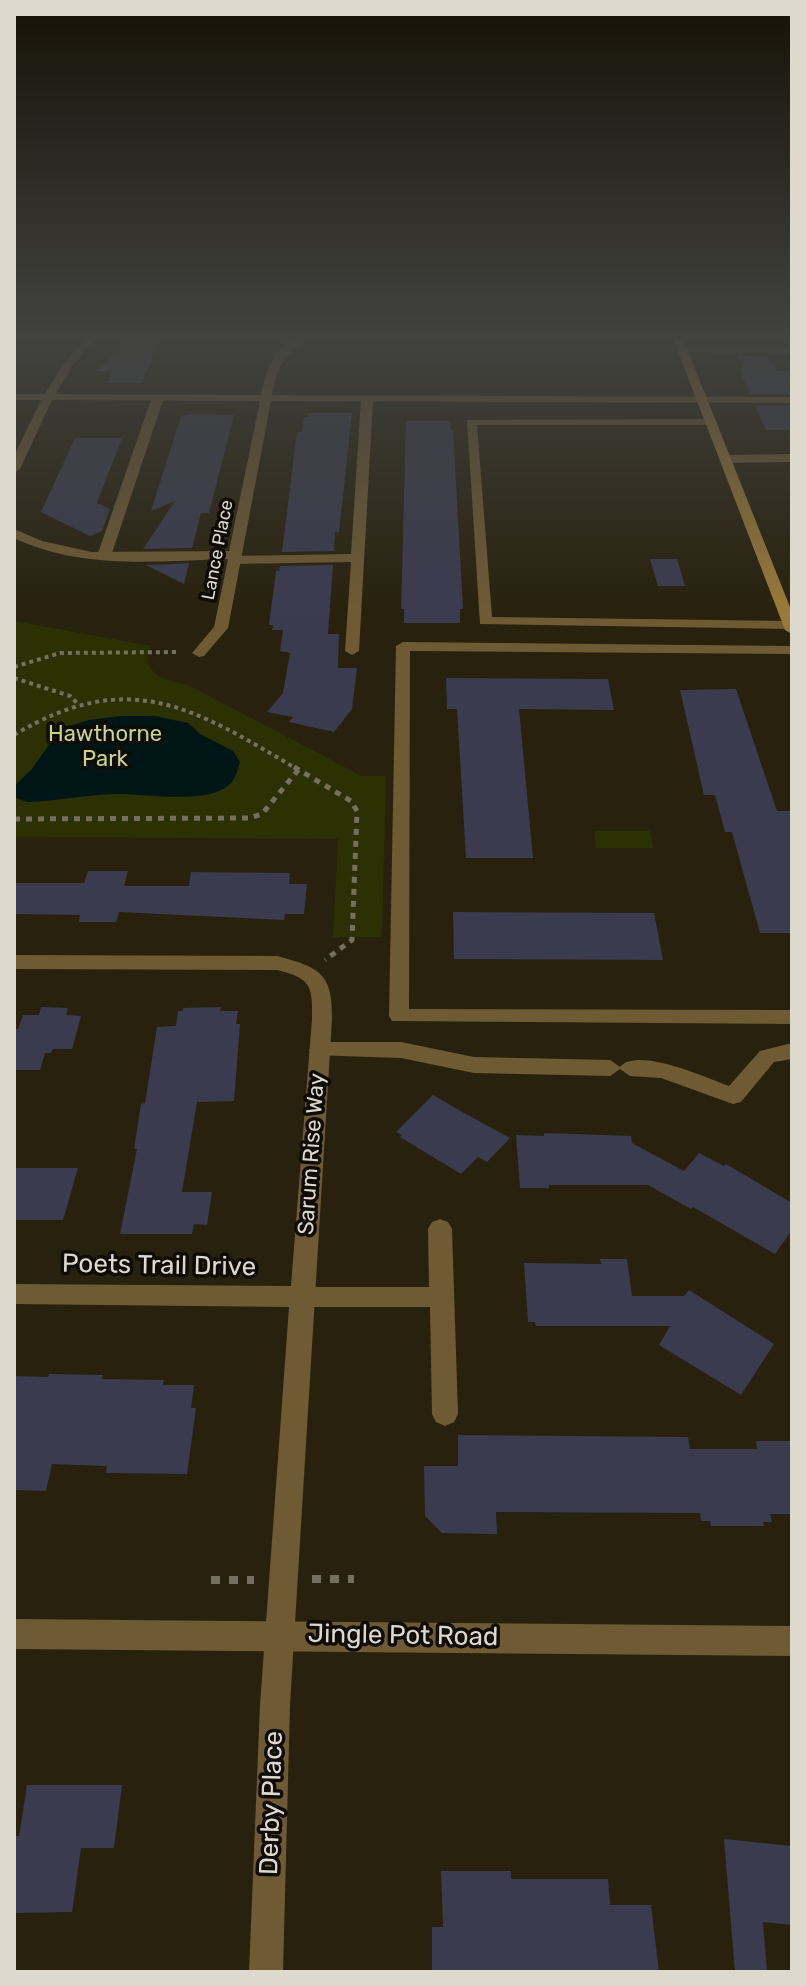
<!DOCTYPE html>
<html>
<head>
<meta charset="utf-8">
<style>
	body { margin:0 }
	#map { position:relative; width:806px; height:1986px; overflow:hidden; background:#28210d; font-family:Rubik,sans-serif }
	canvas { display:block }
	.frame { position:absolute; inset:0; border:16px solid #ded9cd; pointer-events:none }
</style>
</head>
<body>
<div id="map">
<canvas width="806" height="1986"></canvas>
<div class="frame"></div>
</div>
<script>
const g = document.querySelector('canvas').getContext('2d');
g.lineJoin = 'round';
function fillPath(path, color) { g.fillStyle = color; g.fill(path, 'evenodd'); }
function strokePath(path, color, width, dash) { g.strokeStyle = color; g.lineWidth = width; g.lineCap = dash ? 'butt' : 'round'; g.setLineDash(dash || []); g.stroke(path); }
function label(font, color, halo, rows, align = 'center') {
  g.font = font + ' Rubik,sans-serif'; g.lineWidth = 7; g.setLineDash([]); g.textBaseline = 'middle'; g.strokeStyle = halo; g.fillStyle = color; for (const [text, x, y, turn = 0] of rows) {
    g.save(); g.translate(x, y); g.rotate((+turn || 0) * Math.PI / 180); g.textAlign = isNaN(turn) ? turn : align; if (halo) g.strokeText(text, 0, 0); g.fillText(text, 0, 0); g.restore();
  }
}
fillPath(new Path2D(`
	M 14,621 L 151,646 C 138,673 166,681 188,685 L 362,776 L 386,776 L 382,937 L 333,937 L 338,839 L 14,837 Z
	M 594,831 L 650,831 L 653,848 L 596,848 Z`), '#2b3102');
fillPath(new Path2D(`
	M 123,716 L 155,716 L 188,723 L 200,734 L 233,751 L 240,762 C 237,772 235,782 225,788 C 199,804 143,793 114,794 C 85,795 56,801 27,802 L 14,797 L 14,786 L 32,769 L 60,729 L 89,720 Z`), '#001515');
fillPath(new Path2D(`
	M 133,336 L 161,336 L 142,383 L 107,383 L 112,371 L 96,371 Z
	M 737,356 L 768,356 L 776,371 L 792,371 L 792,394 L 750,394 L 739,369 L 743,369 Z
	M 755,406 L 792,406 L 792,430 L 766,430 Z
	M 308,413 L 352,413 L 339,532 L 335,532 L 334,551 L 282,552 L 297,432 L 302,432 L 304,417 L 308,417 Z
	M 191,414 L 234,415 L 209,513 L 201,513 L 192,548 L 143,549 L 175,501 L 151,511 L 181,416 Z
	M 406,421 L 450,421 L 451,430 L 453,430 L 463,609 L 460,609 L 460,623 L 404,623 L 404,609 L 401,609 Z
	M 75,438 L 122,438 L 97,503 L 110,509 L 102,531 L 90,536 L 41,512 Z
	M 650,559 L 677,559 L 685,586 L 658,586 Z
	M 189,563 L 184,584 L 146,565 L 174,564 Z
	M 333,565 L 328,634 L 339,634 L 338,668 L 357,668 L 352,709 L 334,732 L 289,722 L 293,717 L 267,712 L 283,693 L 290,653 L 280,651 L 283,630 L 272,630 L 273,625 L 269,625 L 276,571 L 279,571 L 280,566 Z
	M 446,678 L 608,679 L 614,710 L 519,709 L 533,858 L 466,858 L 457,709 L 447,709 Z
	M 736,689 L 777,811 L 792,811 L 792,933 L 760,933 L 732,832 L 725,832 L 715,795 L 704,795 L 680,690 Z
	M 88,871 L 128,871 L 124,886 L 189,886 L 191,872 L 290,873 L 289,884 L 307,884 L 304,914 L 285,914 L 284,920 L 119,912 L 116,922 L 79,922 L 80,915 L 14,914 L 14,883 L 84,883 Z
	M 453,912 L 654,913 L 663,960 L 454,959 Z
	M 41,1007 L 68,1008 L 66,1015 L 81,1016 L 72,1049 L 53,1049 L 51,1053 L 45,1053 L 40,1070 L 14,1070 L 14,1029 L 18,1029 L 23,1015 L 39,1015 Z
	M 221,1007 L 220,1011 L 238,1011 L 236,1024 L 240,1024 L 234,1101 L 197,1102 L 182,1192 L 212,1192 L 207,1225 L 194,1224 L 192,1234 L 120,1234 L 137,1149 L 134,1149 L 141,1104 L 145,1103 L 157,1027 L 176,1026 L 178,1011 L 183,1011 L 183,1008 Z
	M 433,1095 L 464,1113 L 510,1138 L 487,1162 L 478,1157 L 461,1174 L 400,1137 L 402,1135 L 396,1132 Z
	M 544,1133 L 631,1136 L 632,1143 L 684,1171 L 699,1153 L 724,1166 L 726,1164 L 792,1203 L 792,1230 L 775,1254 L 693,1207 L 691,1209 L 648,1185 L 549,1185 L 549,1188 L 520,1188 L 516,1135 L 544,1136 Z
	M 14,1168 L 78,1168 L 63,1220 L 14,1220 Z
	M 600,1259 L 627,1259 L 632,1296 L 684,1296 L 689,1290 L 774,1344 L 741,1395 L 659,1345 L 670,1326 L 536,1326 L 535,1322 L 528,1322 L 524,1263 L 601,1264 Z
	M 49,1374 L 103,1375 L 102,1379 L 164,1380 L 163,1385 L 194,1385 L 191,1408 L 196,1408 L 187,1474 L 106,1473 L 107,1466 L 52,1464 L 46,1491 L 14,1490 L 14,1376 L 48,1377 Z
	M 458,1435 L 688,1437 L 690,1449 L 757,1449 L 756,1441 L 792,1441 L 792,1514 L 770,1514 L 772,1522 L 763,1522 L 764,1526 L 711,1526 L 710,1521 L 701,1521 L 700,1513 L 496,1512 L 497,1534 L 442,1533 L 425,1516 L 424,1466 L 458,1466 Z
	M 27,1785 L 122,1785 L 114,1848 L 81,1848 L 72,1912 L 14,1913 L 14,1836 L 19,1836 Z
	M 724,1839 L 792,1846 L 792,1925 L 763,1922 L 767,1972 L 735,1972 Z
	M 441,1871 L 511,1871 L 511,1879 L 608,1879 L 610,1905 L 651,1905 L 659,1972 L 432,1972 L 432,1927 L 443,1927 Z`), '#3a3b4f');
strokePath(new Path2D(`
	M 14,667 L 60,653 L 179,652
	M 14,678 L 70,696 L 77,703
	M 14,735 C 129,666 194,708 297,769`), '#756f5f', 4, [4, 4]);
strokePath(new Path2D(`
	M 294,767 L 351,801 L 357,811 L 352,940 L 325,960
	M 14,819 L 250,818 L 262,814 L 299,769`), '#756f5f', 5, [6, 6]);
strokePath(new Path2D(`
	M 312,1579 L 354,1579
	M 211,1580 L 254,1580`), '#756f5f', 8, [9, 9]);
fillPath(new Path2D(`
	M 683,347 L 792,347 L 792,353 L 679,352 L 679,348 Z
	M 158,394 L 164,397 L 111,556 L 99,559 L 97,556 L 152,397 Z
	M 367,397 L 373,400 L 359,651 L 352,655 L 345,651 L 351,562 L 234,564 L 227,560 L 234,556 L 351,554 L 361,400 Z
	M 467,420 L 711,419 L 717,422 L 711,425 L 477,425 L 492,617 L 790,621 L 792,629 L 480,624 Z
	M 792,454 L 792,462 L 725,463 L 719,459 L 725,455 Z
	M 403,642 L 792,646 L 792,654 L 410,651 L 409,1009 L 792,1010 L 792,1024 L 392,1021 L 389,1016 L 396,646 Z
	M 319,1042 L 401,1042 L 474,1057 L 610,1060 L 620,1067 C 637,1046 707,1078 729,1086 L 760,1051 L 792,1043 L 792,1059 L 774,1062 L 741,1102 L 733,1104 L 661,1078 L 630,1076 L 620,1069 L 610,1076 L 474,1073 L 401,1058 L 312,1055 L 309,1050 L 312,1045 Z
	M 440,1219 L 448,1222 L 452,1229 L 458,1414 L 454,1422 L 445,1426 L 436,1422 L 432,1414 L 430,1307 L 303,1307 L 294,1304 L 291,1297 L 294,1290 L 303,1287 L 429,1287 L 428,1229 L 432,1222 Z`), '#6f5b33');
fillPath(new Path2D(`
	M 88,336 L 98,336 L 72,366 L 56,394 L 261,395 C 267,367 277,336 310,336 C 284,359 280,357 272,395 L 792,397 L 792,403 L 271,401 L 228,628 L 204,656 L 199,657 L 192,653 L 214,627 L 228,559 C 156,561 81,570 14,538 L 14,529 L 42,541 L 92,552 L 229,551 L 260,401 L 52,400 L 20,469 L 14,473 L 14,456 L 41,400 L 14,400 L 14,394 L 45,394 L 64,363 Z
	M 14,955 L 277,956 C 318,967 333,972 332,1019 L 290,1705 L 283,1972 L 249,1972 L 260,1705 L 289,1307 L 14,1304 L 14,1284 L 291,1286 L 312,1019 C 313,985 310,978 277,970 L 14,969 Z`), '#6f5b33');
fillPath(new Path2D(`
	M 14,1619 L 792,1626 L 792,1656 L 14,1649 Z`), '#6f5b33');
fillPath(new Path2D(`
	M 672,336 L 682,336 L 792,612 L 792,634 L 785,630 Z`), '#9a7a38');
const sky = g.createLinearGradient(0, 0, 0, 614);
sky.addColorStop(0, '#161207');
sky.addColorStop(0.55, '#424340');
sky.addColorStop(1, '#42434000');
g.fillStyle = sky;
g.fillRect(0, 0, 806, 614);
label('18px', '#ded9cd', '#0e0b04', [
	["Lance Place",218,550,-79]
]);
label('22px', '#c8d683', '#0e0b04', [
	["Hawthorne",105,735],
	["Park",105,760]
]);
label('22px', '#ded9cd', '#0e0b04', [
	["Sarum Rise Way",312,1154,-86]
]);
label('26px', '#ded9cd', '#0e0b04', [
	["Poets Trail Drive",159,1266,1],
	["Jingle Pot Road",403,1636,1],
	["Derby Place",272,1803,-88]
]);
</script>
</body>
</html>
